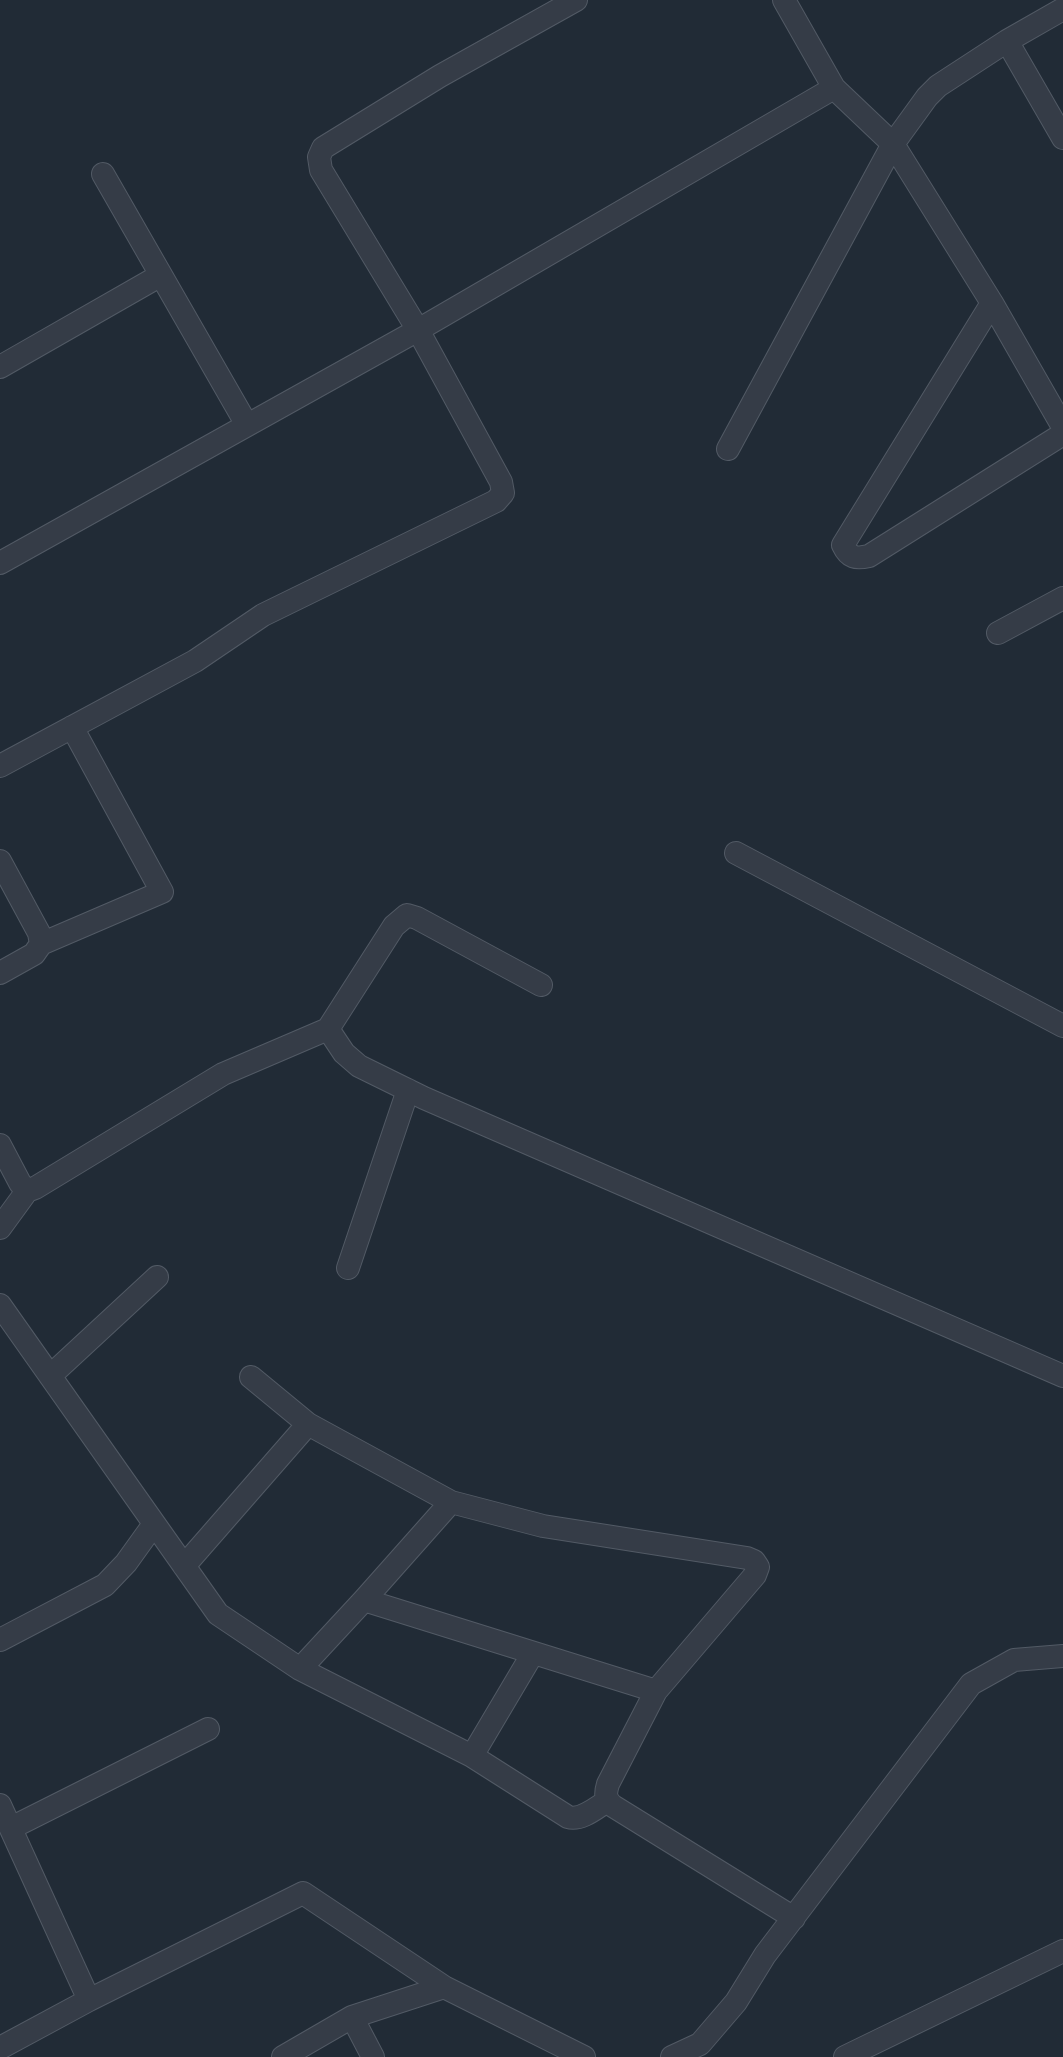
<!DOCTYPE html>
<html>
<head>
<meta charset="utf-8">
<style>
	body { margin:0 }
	canvas { display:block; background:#212b36 }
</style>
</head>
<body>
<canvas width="1063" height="2057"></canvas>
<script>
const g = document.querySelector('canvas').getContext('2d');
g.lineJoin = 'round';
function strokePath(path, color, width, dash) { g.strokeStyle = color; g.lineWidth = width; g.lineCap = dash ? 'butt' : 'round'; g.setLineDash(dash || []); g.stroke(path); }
const minor = new Path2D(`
	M 784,0 L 834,88 L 893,144 L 992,303 L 1063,427
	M 1007,41 L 1063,138
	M 103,174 L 247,425
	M 992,303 L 843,545 C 849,558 856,559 869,556 L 1063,434
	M 0,367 L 161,275
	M 728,449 L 893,144 L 927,97 L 938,86 L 1007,41 L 1063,9
	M 0,563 L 418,330 L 834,88
	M 998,633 L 1063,598
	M 0,766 L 195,661 L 263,615 L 496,501 L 503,493 L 501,482 L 418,330 L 321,170 L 319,157 L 323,148 L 440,76 L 576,0
	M 736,853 L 1063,1026
	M 0,861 L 39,933 L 41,944 L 34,954 L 0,973
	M 41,944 L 162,892 L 72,727
	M 328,1029 L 344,1053 L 359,1066 L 424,1098 L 1063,1376
	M 0,1145 L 20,1183 L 27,1191 L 35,1188 L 223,1074 L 328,1029 L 394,926 L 407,915 L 417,918 L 541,985
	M 0,1228 L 27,1191
	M 348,1268 L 408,1090
	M 0,1305 L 218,1614 L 300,1669 L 472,1756 L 568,1817 C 581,1821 596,1808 607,1801
	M 50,1376 L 157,1277
	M 251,1377 L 308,1424 L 451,1502 L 543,1526 L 747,1558 L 754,1561 L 758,1567 L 755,1575 L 656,1691 L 608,1784 C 605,1794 605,1799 613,1806 L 794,1918
	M 184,1566 L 308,1424
	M 364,1600 L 656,1691
	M 0,1640 L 105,1585 L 126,1563 L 154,1524
	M 300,1669 L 364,1600 L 451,1502
	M 472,1756 L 533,1653
	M 0,1805 L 89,2000 L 303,1893 L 444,1987 L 584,2057
	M 11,1828 L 208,1729
	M 352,2017 L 373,2057
	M 0,2048 L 89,2000
	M 283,2057 L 352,2017 L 444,1987
	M 672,2057 L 700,2044 L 736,2002 L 765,1955 L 971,1684 L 1014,1660 L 1063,1656
	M 845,2057 L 1063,1951`);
strokePath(minor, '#525a65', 24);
strokePath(minor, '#353c47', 22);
</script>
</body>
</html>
